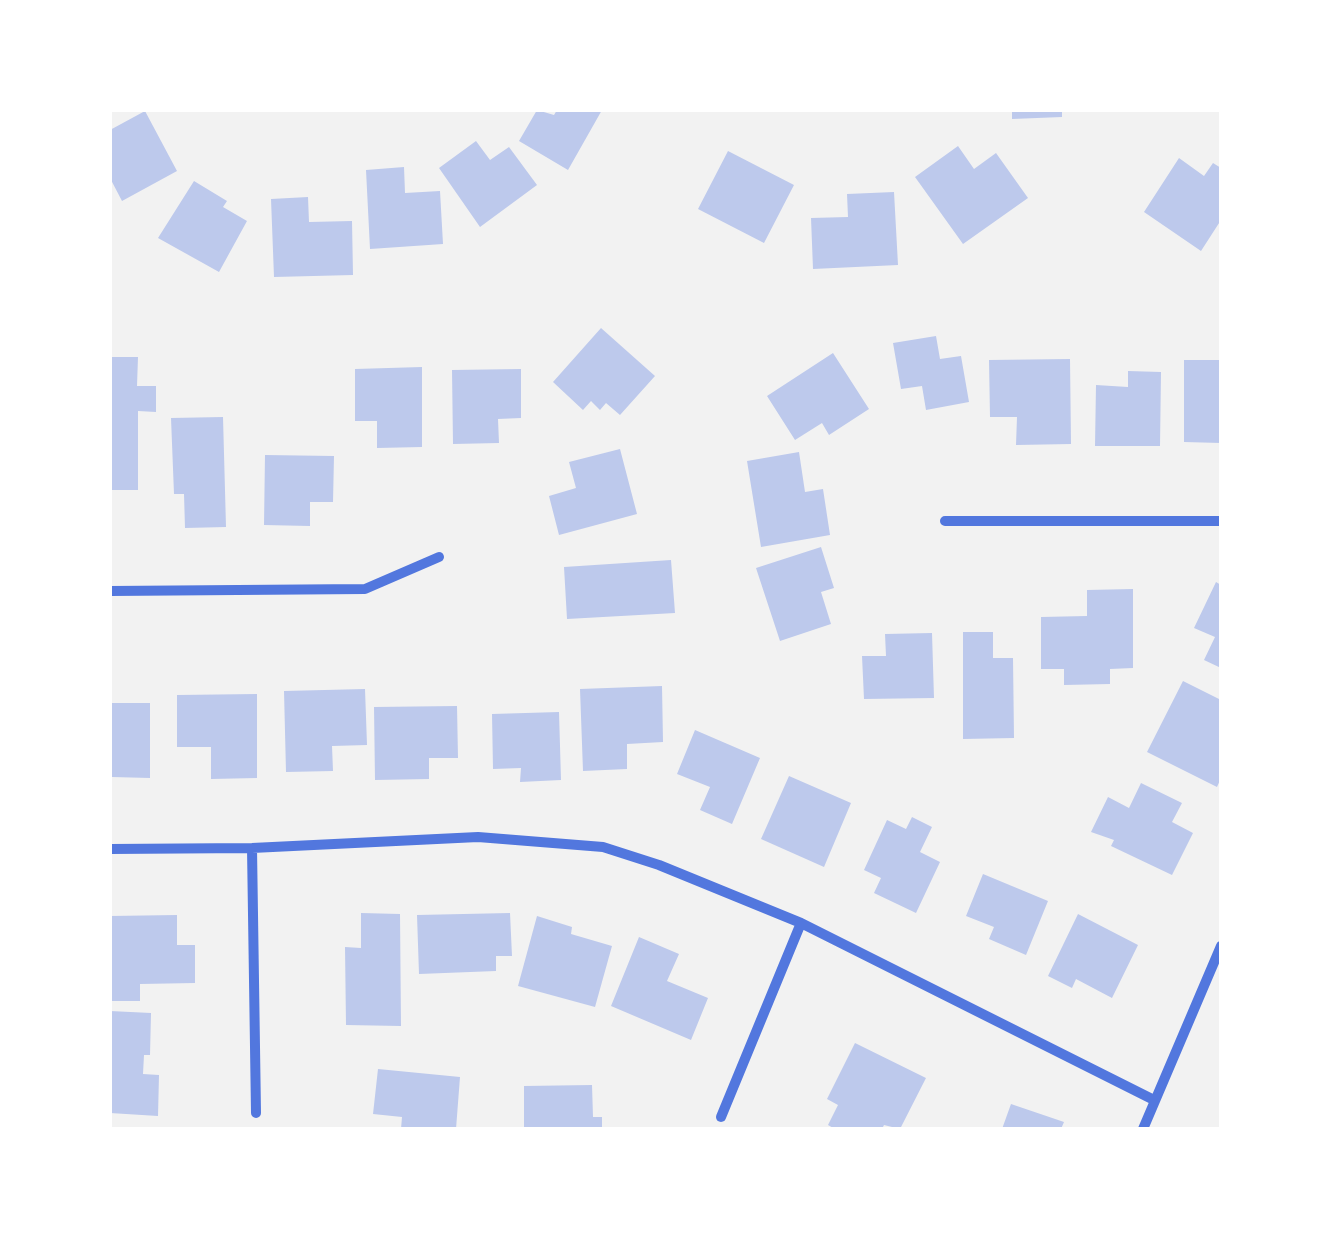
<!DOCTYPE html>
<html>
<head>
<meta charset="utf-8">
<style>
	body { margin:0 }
	#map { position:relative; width:1331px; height:1239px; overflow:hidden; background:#f2f2f2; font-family:Figtree,sans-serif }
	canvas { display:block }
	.frame { position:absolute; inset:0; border:112px solid #fff; pointer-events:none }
</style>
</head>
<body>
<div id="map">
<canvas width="1331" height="1239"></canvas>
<div class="frame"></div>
</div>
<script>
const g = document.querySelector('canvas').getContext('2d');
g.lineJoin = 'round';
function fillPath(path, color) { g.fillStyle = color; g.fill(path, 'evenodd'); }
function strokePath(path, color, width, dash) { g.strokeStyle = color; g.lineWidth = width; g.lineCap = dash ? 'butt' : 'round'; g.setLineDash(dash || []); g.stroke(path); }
fillPath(new Path2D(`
	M 537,110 L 554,115 L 557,110 L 602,110 L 568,170 L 519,141 Z
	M 1012,110 L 1062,110 L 1062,117 L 1012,119 Z
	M 145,111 L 177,171 L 122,201 L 110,178 L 110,130 Z
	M 476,141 L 490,160 L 509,147 L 537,185 L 480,227 L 439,168 Z
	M 958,146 L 974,169 L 996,153 L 1028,198 L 963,244 L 915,177 Z
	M 728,151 L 794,185 L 764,243 L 698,209 Z
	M 1179,158 L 1204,176 L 1213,163 L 1221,168 L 1221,220 L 1201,251 L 1144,212 Z
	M 404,167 L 405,193 L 440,191 L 443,244 L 370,249 L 366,170 Z
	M 194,181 L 227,201 L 223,207 L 247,221 L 219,272 L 158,238 Z
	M 894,192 L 898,265 L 813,269 L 811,218 L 848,217 L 847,194 Z
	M 308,197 L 309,222 L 352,221 L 353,275 L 274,277 L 271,199 Z
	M 601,328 L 655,376 L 620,415 L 606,403 L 600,410 L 591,401 L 583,410 L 553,382 Z
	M 936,336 L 940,359 L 961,356 L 969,402 L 926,410 L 922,386 L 901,389 L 893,343 Z
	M 833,353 L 869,409 L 829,435 L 822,423 L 795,440 L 767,396 Z
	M 110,357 L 138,357 L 137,386 L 156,386 L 156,412 L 138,411 L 138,490 L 110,490 Z
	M 1070,359 L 1071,444 L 1016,445 L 1017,417 L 990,417 L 989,360 Z
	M 1184,360 L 1221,360 L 1221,443 L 1184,442 Z
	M 422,367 L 422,447 L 377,448 L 377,421 L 355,421 L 355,369 Z
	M 521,369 L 521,418 L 498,419 L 499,443 L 453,444 L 452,370 Z
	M 1128,371 L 1161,372 L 1160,446 L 1095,446 L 1096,385 L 1128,387 Z
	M 223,417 L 226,527 L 185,528 L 184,494 L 174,494 L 171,418 Z
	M 620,449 L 637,514 L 559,535 L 549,496 L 576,488 L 569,462 Z
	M 799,452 L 805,492 L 823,489 L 830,535 L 761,547 L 747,461 Z
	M 265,455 L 334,456 L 333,502 L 310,502 L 310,526 L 264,525 Z
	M 821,547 L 834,588 L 821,592 L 831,624 L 780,641 L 756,568 Z
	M 671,560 L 675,613 L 567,619 L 564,567 Z
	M 1216,582 L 1221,585 L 1221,668 L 1204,660 L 1215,637 L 1194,628 Z
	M 1133,589 L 1133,668 L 1110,669 L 1110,684 L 1064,685 L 1064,669 L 1041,669 L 1041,617 L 1087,616 L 1087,590 Z
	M 963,632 L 993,632 L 993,658 L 1013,658 L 1014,738 L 963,739 Z
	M 932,633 L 934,698 L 864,699 L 862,656 L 886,656 L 885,634 Z
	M 1183,681 L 1221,700 L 1221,778 L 1217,787 L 1147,752 Z
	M 662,686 L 663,742 L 627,744 L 627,769 L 583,771 L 580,689 Z
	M 365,689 L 367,745 L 332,746 L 333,771 L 286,772 L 284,691 Z
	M 257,694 L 257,778 L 211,779 L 211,747 L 177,747 L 177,695 Z
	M 110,703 L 150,703 L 150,778 L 112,777 Z
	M 457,706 L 458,758 L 429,758 L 429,779 L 375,780 L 374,707 Z
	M 559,712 L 561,780 L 520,782 L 521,768 L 493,769 L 492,714 Z
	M 695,730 L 760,758 L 732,824 L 700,810 L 710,787 L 677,774 Z
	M 789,776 L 851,803 L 824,867 L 761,839 Z
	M 1141,783 L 1182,803 L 1172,822 L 1193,833 L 1172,875 L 1111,846 L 1114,840 L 1091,832 L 1108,797 L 1129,808 Z
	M 912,817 L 932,827 L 920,852 L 940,862 L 916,913 L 874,893 L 881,878 L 864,870 L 887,820 L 906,829 Z
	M 983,874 L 1048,901 L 1026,955 L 989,939 L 994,927 L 966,916 Z
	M 361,913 L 400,914 L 401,1026 L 346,1025 L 345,947 L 361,948 Z
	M 510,913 L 512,956 L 496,956 L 496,971 L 419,974 L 417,915 Z
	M 1078,914 L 1138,945 L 1112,998 L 1076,979 L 1072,988 L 1048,976 Z
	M 177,915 L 177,945 L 195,945 L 195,983 L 140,984 L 140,1001 L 110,1001 L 110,916 Z
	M 537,916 L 572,927 L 571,934 L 612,946 L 595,1007 L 518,986 Z
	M 639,937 L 679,954 L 667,981 L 708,998 L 691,1040 L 611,1006 Z
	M 110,1011 L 151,1013 L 150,1055 L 144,1055 L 143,1074 L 159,1075 L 158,1116 L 110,1113 Z
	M 855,1043 L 926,1078 L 900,1129 L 884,1125 L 882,1129 L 835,1129 L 828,1125 L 838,1105 L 827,1099 Z
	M 378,1069 L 460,1077 L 456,1129 L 401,1129 L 402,1117 L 373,1114 Z
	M 592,1085 L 593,1117 L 602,1117 L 602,1129 L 524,1129 L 524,1086 Z
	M 1011,1104 L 1064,1122 L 1061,1129 L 1002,1129 Z`), '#bdc9ec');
strokePath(new Path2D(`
	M 945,521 L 1221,521
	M 110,591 L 365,589 L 439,557
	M 252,848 L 256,1113
	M 110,849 L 252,848 L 478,837 L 603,847 L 659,865 L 801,923 L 1154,1100
	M 721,1117 L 801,923
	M 1143,1129 L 1221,946`), '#5277de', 10);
</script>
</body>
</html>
